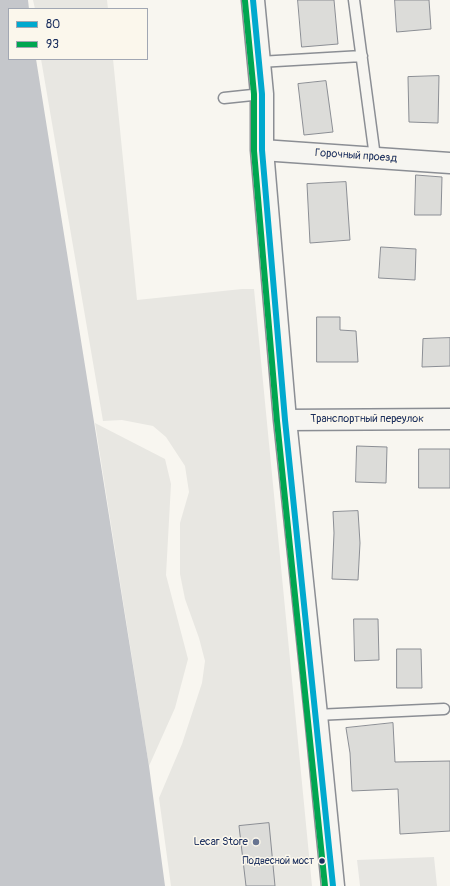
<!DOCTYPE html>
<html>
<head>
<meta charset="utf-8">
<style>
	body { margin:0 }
	#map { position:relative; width:450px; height:886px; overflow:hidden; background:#f8f6f0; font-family:Pangolin,sans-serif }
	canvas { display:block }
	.legend { position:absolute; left:8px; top:8px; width:140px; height:52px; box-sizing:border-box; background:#fbf7ec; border:1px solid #a1a7b3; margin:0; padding:5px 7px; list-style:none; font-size:12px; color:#1b2f5e }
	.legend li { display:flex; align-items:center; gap:8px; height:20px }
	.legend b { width:20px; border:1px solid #a1a7b3 }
</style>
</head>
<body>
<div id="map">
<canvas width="450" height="886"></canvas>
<ul class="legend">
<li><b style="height:5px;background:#00a9ce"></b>80</li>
<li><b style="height:5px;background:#00a651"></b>93</li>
</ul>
</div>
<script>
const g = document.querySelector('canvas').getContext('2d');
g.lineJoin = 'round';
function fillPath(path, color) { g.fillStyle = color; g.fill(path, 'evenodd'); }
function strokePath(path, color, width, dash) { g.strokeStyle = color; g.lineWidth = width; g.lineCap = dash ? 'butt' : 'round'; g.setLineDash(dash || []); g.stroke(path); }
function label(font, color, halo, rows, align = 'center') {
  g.font = font + ' Pangolin,sans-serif'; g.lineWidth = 3; g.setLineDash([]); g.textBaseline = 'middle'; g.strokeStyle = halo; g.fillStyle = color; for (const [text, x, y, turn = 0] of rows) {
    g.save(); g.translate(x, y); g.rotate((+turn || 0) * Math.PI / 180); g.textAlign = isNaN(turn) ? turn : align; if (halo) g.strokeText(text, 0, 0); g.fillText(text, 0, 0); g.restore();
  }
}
fillPath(new Path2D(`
	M 434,857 L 437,886 L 360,886 L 357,860 Z`), '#e7e6e2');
fillPath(new Path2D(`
	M 33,0 L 107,0 L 108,9 L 35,9 Z
	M 41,59 L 113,59 L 137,300 L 242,289 L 254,289 L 312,886 L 171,886 L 159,798 L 182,744 L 202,683 L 205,661 L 199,638 L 185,599 L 180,574 L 180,523 L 189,492 L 185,466 L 166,437 L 153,426 L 122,420 L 103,421 Z
	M 95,423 L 165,459 L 171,484 L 166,575 L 188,659 L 175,708 L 149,766 Z`), '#e8e7e2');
fillPath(new Path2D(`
	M 0,0 L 28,0 L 29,9 L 9,9 L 9,59 L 36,59 L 149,766 L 165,886 L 0,886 Z`), '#c5c7cb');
const building = new Path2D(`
	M 298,0 L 334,0 L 338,44 L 302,47 Z
	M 395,0 L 429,0 L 431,29 L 397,32 Z
	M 439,76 L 438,123 L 409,122 L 408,77 Z
	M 326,81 L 333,132 L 304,135 L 298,84 Z
	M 416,175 L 442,177 L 441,215 L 415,215 Z
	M 346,182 L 350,240 L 310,243 L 307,184 Z
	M 381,247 L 416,249 L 415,280 L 379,278 Z
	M 317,317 L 340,317 L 340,330 L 356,331 L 358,362 L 317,362 Z
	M 450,338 L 450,366 L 422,367 L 423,339 Z
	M 357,446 L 387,447 L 386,483 L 356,482 Z
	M 419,449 L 450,449 L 450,488 L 419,488 Z
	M 358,511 L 360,543 L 358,580 L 332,579 L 334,533 L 333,512 Z
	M 354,619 L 378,619 L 379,660 L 355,661 Z
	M 397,649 L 421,649 L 422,688 L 397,688 Z
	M 393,723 L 395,762 L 450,761 L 450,831 L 400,834 L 398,789 L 352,791 L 350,753 L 346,728 Z
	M 269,823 L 275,886 L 246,886 L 239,826 Z`);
fillPath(building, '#dcdcd9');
strokePath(building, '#8b8e94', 1);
const lane = new Path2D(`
	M 354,0 L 375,157
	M 259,62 L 362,56
	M 224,98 L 262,94
	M 316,715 L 444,709`);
const street = new Path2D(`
	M 262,150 L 450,163
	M 285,420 L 450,419`);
const secondary = new Path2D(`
	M 253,0 L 262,94 L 262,150 L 285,420 L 316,715 L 333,886`);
strokePath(lane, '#8b8e94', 13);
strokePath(street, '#8b8e94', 23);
strokePath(secondary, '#8b8e94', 25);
strokePath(lane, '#f6f5f1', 10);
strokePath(street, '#f6f5f1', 20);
strokePath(secondary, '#f6f5f1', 22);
strokePath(new Path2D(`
	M 253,0 L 262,94 L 262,150 L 285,420 L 333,886`), '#00a9ce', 6);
strokePath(new Path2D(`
	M 245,1 L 254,94 L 254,151 L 277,421 L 325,886`), '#00a651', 6);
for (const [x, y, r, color] of [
	[256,842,4,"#687591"],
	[322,861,3.5,"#1b2f5e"]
]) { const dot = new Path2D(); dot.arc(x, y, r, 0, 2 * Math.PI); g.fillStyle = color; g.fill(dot); strokePath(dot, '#fbf7ec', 1.5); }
label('10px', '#1b2f5e', '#fbf7ec', [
	["Подвесной мост",314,861]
], 'right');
label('11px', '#1b2f5e', '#fbf7ec', [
	["Горочный проезд",356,156,4],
	["Транспортный переулок",367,419]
]);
label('11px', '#1b2f5e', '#fbf7ec', [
	["Lecar Store",248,842]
], 'right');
</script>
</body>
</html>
